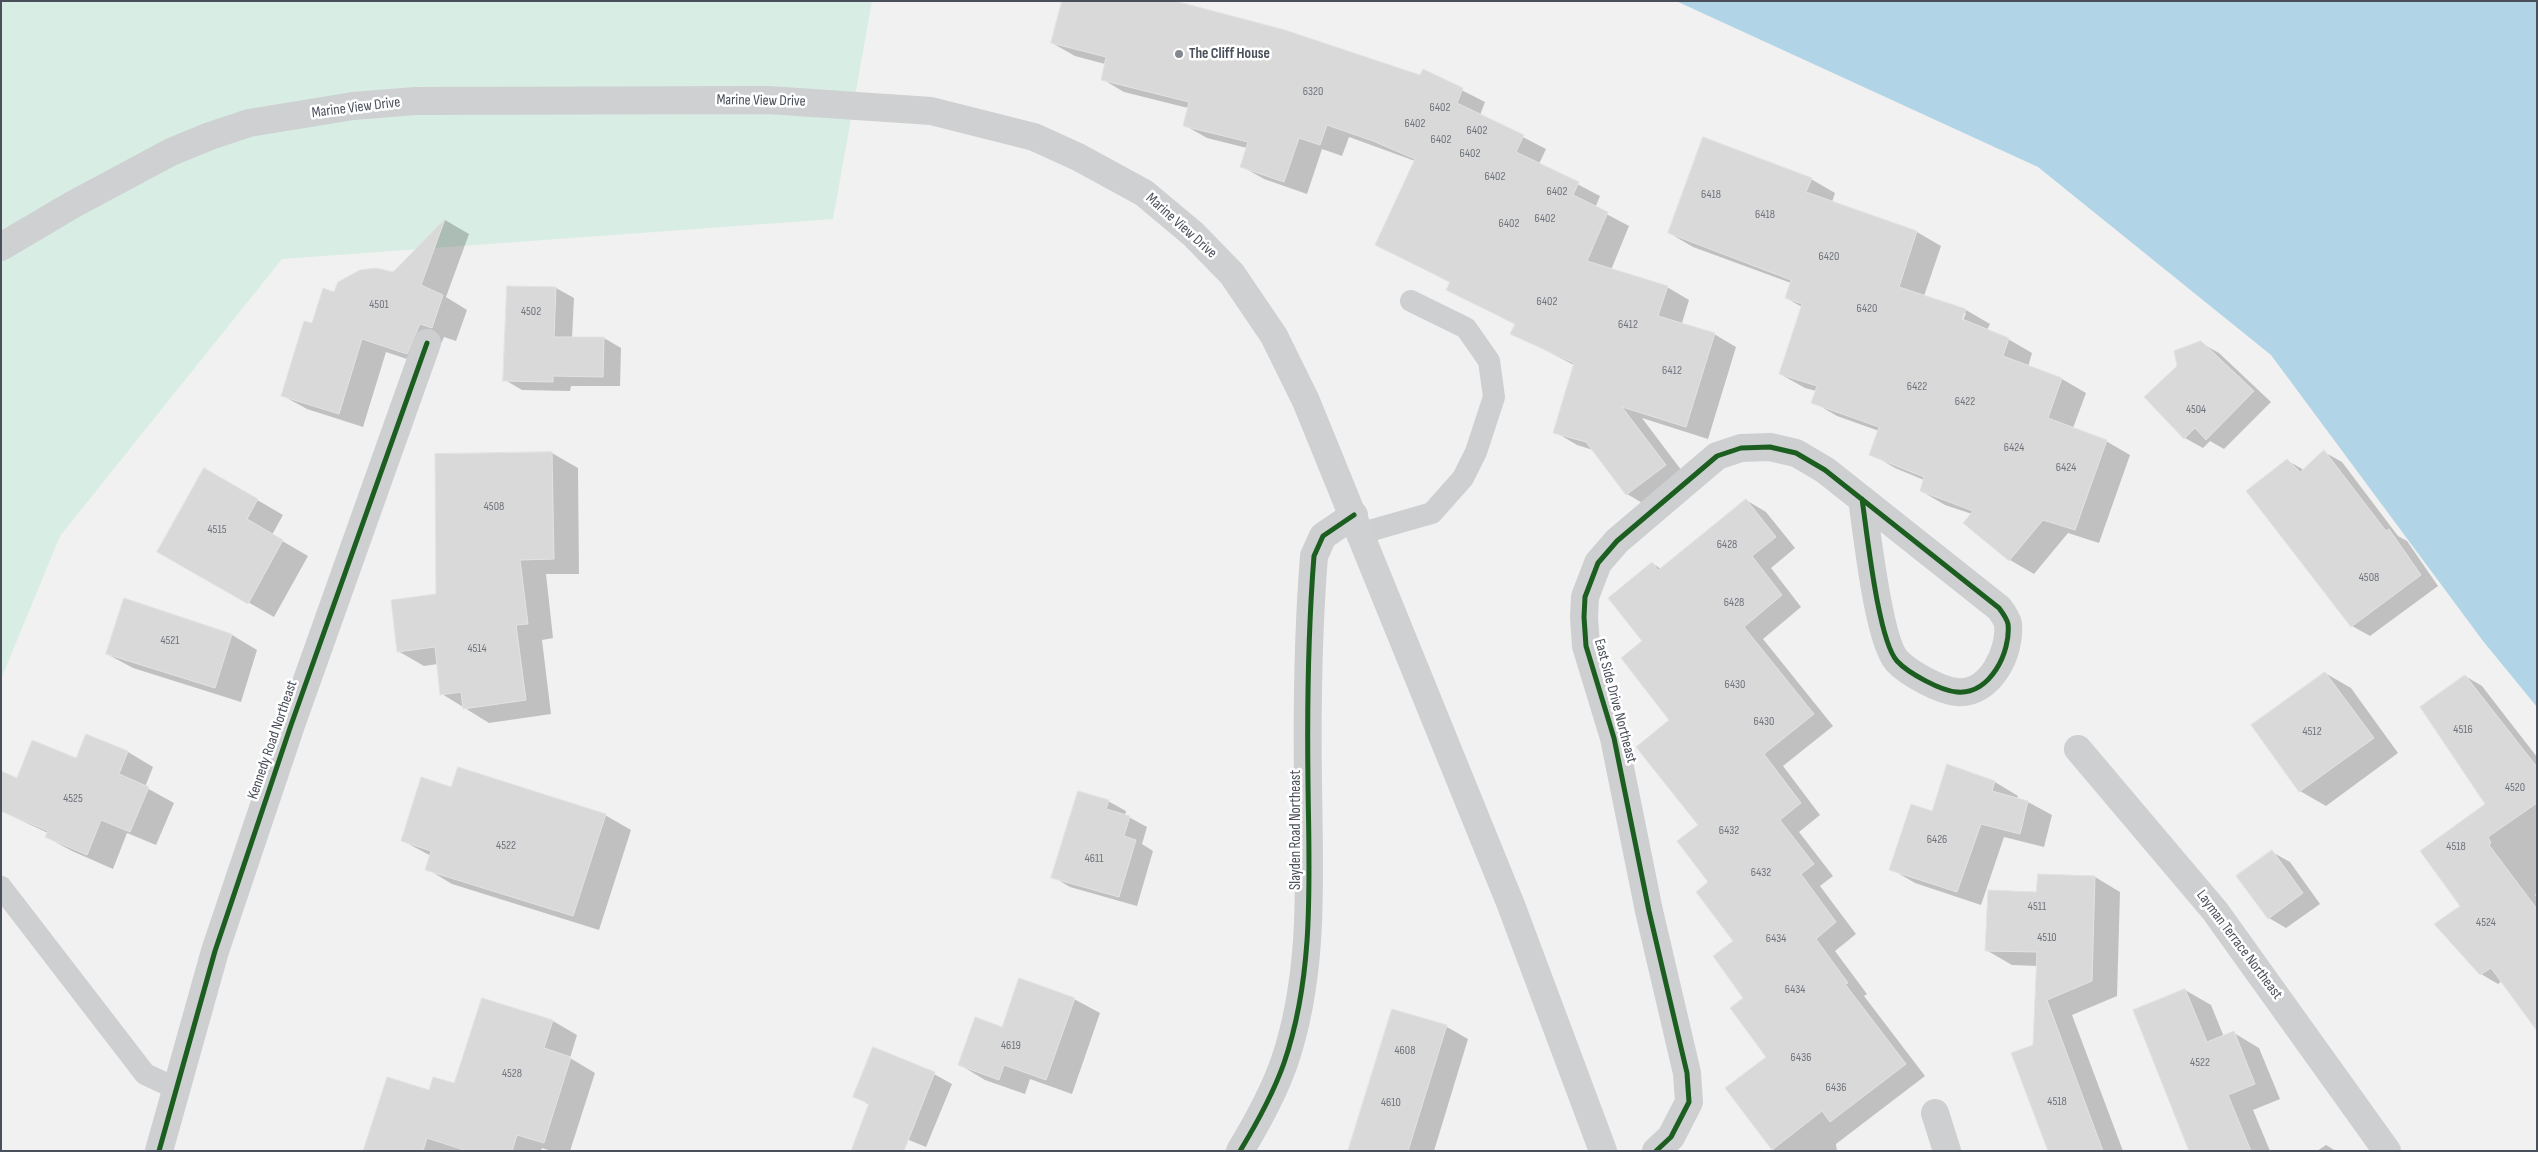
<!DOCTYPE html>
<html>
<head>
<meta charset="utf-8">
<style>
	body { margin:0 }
	#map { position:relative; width:2538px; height:1152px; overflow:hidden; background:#f1f1f1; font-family:"Sofia Sans Condensed",sans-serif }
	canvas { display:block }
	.frame { position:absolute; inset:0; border:2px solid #4a505b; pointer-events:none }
</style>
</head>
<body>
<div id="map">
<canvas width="2538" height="1152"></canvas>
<div class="frame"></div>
</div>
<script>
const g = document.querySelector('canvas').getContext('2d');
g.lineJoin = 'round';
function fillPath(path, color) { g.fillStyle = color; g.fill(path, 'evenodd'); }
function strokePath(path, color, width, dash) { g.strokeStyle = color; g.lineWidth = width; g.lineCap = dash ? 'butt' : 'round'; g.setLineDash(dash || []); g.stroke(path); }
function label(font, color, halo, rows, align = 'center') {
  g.font = font + ' "Sofia Sans Condensed",sans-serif'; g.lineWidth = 5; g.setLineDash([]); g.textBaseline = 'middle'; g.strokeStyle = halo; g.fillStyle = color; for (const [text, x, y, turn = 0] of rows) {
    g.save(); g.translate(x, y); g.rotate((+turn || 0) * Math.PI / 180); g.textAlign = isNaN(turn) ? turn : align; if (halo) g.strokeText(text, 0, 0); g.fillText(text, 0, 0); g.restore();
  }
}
fillPath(new Path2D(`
	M 1,1 L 872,1 L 833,219 L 282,259 L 60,536 L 1,679 Z`), '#d8ede3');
fillPath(new Path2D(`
	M 1676,1 L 2537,1 L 2537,707 L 2483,641 L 2271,355 L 2038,167 Z`), '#b1d4e6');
fillPath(new Path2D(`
	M 1052,43 L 1421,77 L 1424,71 L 1485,102 L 1480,115 L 1546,149 L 1539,164 L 1600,196 L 1595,208 L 1629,226 L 1611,270 L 1667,287 L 1689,300 L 1682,323 L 1714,334 L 1736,347 L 1708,439 L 1642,418 L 1688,479 L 1649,507 L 1627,494 L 1593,450 L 1577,445 L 1555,432 L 1574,365 L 1512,333 L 1516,325 L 1448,289 L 1451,283 L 1377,245 L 1415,161 L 1349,137 L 1342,156 L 1322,149 L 1307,194 L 1264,179 L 1241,166 L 1247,148 L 1207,138 L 1184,125 L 1188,108 L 1124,92 L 1102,79 L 1105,64 L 1075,56 Z
	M 1811,179 L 1835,193 L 1832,202 L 1917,232 L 1941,246 L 1924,296 L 1966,310 L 1990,324 L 1987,330 L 2008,339 L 2032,353 L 2028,367 L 2062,379 L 2086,393 L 2073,428 L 2106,441 L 2130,455 L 2099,543 L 2068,533 L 2034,574 L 2010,560 L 1965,523 L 1972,514 L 1945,505 L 1921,491 L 1924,480 L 1895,468 L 1871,454 L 1879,431 L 1837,416 L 1813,402 L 1816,391 L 1805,388 L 1780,374 L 1802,307 L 1786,298 L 1791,283 L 1693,247 L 1669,233 ZM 1963,313 L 1966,313 L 1961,325 L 1959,325 Z
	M 445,220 L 469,234 L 446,297 L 467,310 L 456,341 L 444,337 L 431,367 L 386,352 L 363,427 L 307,409 L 283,396 L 313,325 L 335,294 L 394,273 Z
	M 508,288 L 556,288 L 574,298 L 572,338 L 604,338 L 621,348 L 620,386 L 571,386 L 570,391 L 522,390 L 505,380 Z
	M 2201,343 L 2219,353 L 2271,402 L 2224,449 L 2210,441 L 2203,448 L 2185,438 Z
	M 2324,452 L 2342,462 L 2398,536 L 2407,541 L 2438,586 L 2370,636 L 2352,626 L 2288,461 L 2304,470 Z
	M 552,453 L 578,468 L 579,574 L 546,574 L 553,638 L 542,640 L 551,714 L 489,723 L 442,694 L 438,664 L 424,666 L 398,651 L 438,595 L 436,455 Z
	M 204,469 L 283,515 L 272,535 L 308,556 L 274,617 L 159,551 Z
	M 1746,500 L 1766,512 L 1795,548 L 1771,568 L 1801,607 L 1763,639 L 1833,726 L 1783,766 L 1820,815 L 1799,832 L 1833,876 L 1820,886 L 1856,934 L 1835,951 L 1867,994 L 1864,996 L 1925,1076 L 1836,1144 L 1837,1151 L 1775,1151 L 1727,1088 L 1767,1058 L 1745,998 L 1735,942 L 1671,720 L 1644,642 L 1652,563 L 1661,569 Z
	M 232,635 L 257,650 L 241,702 L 133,668 L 107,654 Z
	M 2325,673 L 2351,688 L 2398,753 L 2326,806 L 2300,791 L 2253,726 Z
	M 2465,676 L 2482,686 L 2537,757 L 2537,893 L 2535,895 L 2537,897 L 2537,1029 L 2502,981 L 2498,984 L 2481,974 L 2461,906 L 2487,805 Z
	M 87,735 L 128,752 L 153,767 L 145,787 L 174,803 L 156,845 L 127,833 L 113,869 L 72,851 L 46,837 L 48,833 L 1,811 L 1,777 L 18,779 L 77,760 Z
	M 1995,782 L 2018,796 L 2017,799 L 2028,802 L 2052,815 L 2044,847 L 2004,837 L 1981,905 L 1915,883 L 1891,869 L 1932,812 Z
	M 452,789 L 605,815 L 631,830 L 599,930 L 452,884 L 427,869 L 431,856 L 403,841 Z
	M 1108,801 L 1126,811 L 1125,815 L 1147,827 L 1142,844 L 1153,851 L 1137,906 L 1070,887 L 1053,877 Z
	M 2272,852 L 2290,862 L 2320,904 L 2286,928 L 2269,918 Z
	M 2095,877 L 2120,892 L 2117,996 L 2072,1015 L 2123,1151 L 2049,1151 L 2035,1046 L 2038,966 L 2012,965 L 1986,950 L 2037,893 Z
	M 2185,990 L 2211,1005 L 2224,1037 L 2234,1033 L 2259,1048 L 2280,1099 L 2253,1110 L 2270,1151 L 2190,1151 Z
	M 1074,999 L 1100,1013 L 1072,1094 L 1030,1079 L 1025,1094 L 985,1080 L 960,1065 L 1003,1029 Z
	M 1393,1010 L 1447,1027 L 1468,1039 L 1434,1151 L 1359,1151 Z
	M 553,1021 L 577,1035 L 570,1058 L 595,1073 L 570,1151 L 551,1151 L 542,1148 L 541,1151 L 366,1151 L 429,1092 L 455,1085 Z
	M 934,1074 L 952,1084 L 926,1147 L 882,1129 L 870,1105 L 855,1097 Z
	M 2326,1145 L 2336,1151 L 2317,1151 Z`), '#0003');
const building = new Path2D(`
	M 1062,1 L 1175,1 L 1285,30 L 1420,75 L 1423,69 L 1463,88 L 1457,103 L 1524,135 L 1516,152 L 1579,182 L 1573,195 L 1608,212 L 1587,261 L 1668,286 L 1658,316 L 1715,333 L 1686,427 L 1622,407 L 1666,465 L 1626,495 L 1586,442 L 1553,433 L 1574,363 L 1510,334 L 1515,324 L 1446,290 L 1450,282 L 1375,245 L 1415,159 L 1373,141 L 1327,125 L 1320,145 L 1299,138 L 1284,182 L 1240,167 L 1248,142 L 1183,126 L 1189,102 L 1101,80 L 1106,57 L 1051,43 Z
	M 1703,137 L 1812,178 L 1806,192 L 1917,231 L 1899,287 L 1966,309 L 1962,319 L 2009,338 L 2003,356 L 2062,378 L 2048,418 L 2107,440 L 2075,530 L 2043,520 L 2009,561 L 1963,523 L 1973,511 L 1920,491 L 1924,477 L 1869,455 L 1879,427 L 1811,403 L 1817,386 L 1779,374 L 1802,304 L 1785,298 L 1791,280 L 1668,233 Z
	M 445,219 L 421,285 L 443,295 L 432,328 L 420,324 L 407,354 L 362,339 L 339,414 L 281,396 L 304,321 L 312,323 L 323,288 L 334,292 L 338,282 L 360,270 L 376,268 L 393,272 Z
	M 507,286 L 556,287 L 554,337 L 604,337 L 603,377 L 553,376 L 553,382 L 503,381 Z
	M 2201,341 L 2254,391 L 2206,440 L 2195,428 L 2184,439 L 2144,397 L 2177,366 L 2174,351 Z
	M 2324,450 L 2386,531 L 2389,529 L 2421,575 L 2351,627 L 2246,491 L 2287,459 L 2300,472 Z
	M 552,452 L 554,559 L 520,560 L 528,624 L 516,625 L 526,700 L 463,709 L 461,692 L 440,695 L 435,647 L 397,652 L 391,600 L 436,594 L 435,454 Z
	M 204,468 L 258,499 L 247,519 L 283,540 L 248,604 L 157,552 Z
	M 1746,499 L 1776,537 L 1752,556 L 1782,595 L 1744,627 L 1814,714 L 1764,754 L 1801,803 L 1780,820 L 1814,864 L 1801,874 L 1836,922 L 1816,939 L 1848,983 L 1845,984 L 1906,1064 L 1830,1122 L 1822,1111 L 1772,1150 L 1725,1088 L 1766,1057 L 1730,1008 L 1743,998 L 1713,956 L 1733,941 L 1696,892 L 1708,882 L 1677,841 L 1698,825 L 1636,747 L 1669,720 L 1621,658 L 1642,641 L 1608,598 L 1652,562 L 1658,570 Z
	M 124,598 L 232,634 L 215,688 L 106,654 Z
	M 2325,672 L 2374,738 L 2299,792 L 2251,725 Z
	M 2465,675 L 2537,767 L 2537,803 L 2488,837 L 2491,843 L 2489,845 L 2537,909 L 2537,1031 L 2491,968 L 2480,975 L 2434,924 L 2460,906 L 2420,851 L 2485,804 L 2420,707 Z
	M 86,734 L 128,751 L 119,774 L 149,787 L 130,832 L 101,820 L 87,855 L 45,837 L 48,831 L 1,811 L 1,771 L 17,778 L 32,740 L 76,758 Z
	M 1947,764 L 1995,781 L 1992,791 L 2028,801 L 2020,834 L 1981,824 L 1957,892 L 1889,870 L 1911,804 L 1932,811 Z
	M 458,767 L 606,814 L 573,916 L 425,870 L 431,851 L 401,841 L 421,777 L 451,787 Z
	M 1078,791 L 1109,800 L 1106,809 L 1130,816 L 1124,836 L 1136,840 L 1119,897 L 1051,878 Z
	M 2272,850 L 2303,893 L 2268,919 L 2236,876 Z
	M 2038,874 L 2095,876 L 2092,981 L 2047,1000 L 2103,1151 L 2048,1151 L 2011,1053 L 2033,1045 L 2037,952 L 1985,951 L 1988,890 L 2036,892 Z
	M 1019,978 L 1075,998 L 1046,1080 L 1004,1065 L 999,1080 L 958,1065 L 975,1017 L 1002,1027 Z
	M 2185,989 L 2207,1042 L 2234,1031 L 2255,1084 L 2228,1095 L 2251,1151 L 2189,1151 L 2133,1010 Z
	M 482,998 L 553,1020 L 544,1048 L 571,1057 L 544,1143 L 517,1135 L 512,1151 L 467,1151 L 427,1138 L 423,1151 L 363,1151 L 387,1077 L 429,1090 L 433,1077 L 454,1083 Z
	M 1392,1009 L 1447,1025 L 1408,1151 L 1348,1151 Z
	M 873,1047 L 935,1072 L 904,1151 L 851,1151 L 869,1103 L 853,1097 Z`);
fillPath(building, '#d9d9da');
strokePath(building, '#e2e2e3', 1);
strokePath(new Path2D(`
	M 1362,533 L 1432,513 L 1463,478 L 1476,452 L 1494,397 L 1489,361 L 1466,328 L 1411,301
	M 1,887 L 145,1074 L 177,1089`), '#cdcfd1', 22);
strokePath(new Path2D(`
	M 2078,749 L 2215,911 L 2387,1151
	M 1935,1113 L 1947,1151
	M 159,1151 L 215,951 L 291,725 L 427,343
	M 1656,1151 L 1671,1137 L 1689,1102 L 1687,1073 L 1649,911 L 1614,738 L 1586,646 L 1584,617 L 1585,597 L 1598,563 L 1617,541 L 1717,456 L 1741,448 L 1770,447 L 1796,453 L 1825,470 L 1999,608 C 2002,612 2007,619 2008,624 C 2011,652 1990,695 1957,692 C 1941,691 1908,673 1897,661 C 1878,640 1867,532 1862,499`), '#cdcfd1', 28);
strokePath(new Path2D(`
	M 1240,1151 C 1257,1123 1273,1094 1284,1063 C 1315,973 1309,876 1308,782 C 1307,707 1308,631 1314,556 L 1323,536 L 1354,515`), '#cdcfd1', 28);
strokePath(new Path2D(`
	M 1,247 L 72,205 L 171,152 L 210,136 L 249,123 L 353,106 L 415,101 L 768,100 L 931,111 L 1034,137 L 1078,157 L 1144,193 L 1193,234 L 1232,274 L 1274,336 L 1306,401 L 1511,905 L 1603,1151`), '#ced0d2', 28);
strokePath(new Path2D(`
	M 159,1151 L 215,951 L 291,725 L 427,343
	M 1240,1151 C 1257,1123 1273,1094 1284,1063 C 1315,973 1309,876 1308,782 C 1307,707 1308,631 1314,556 L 1323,536 L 1354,515
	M 1656,1151 L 1671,1137 L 1689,1102 L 1687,1073 L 1649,911 L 1614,738 L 1586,646 L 1584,617 L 1585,597 L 1598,563 L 1617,541 L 1717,456 L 1741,448 L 1770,447 L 1796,453 L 1825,470 L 1999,608 C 2002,612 2007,619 2008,624 C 2011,652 1990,695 1957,692 C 1941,691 1908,673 1897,661 C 1878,640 1867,532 1862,499`), '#1b5e20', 5);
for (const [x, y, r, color] of [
	[1179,54,5,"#848890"]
]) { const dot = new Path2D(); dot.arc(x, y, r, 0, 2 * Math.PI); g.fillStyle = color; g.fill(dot); strokePath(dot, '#fff', 2); }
label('12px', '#6f747c', null, [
	["6320",1313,92],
	["6402",1440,108],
	["6402",1415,124],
	["6402",1477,131],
	["6402",1441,140],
	["6402",1470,154],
	["6402",1495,177],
	["6402",1557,192],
	["6418",1711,195],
	["6418",1765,215],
	["6402",1545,219],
	["6402",1509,224],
	["6420",1829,257],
	["6402",1547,302],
	["4501",379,305],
	["6420",1867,309],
	["4502",531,312],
	["6412",1628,325],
	["6412",1672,371],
	["6422",1917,387],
	["6422",1965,402],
	["4504",2196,410],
	["6424",2014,448],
	["6424",2066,468],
	["4508",494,507],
	["4515",217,530],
	["6428",1727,545],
	["4508",2369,578],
	["6428",1734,603],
	["4521",170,641],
	["4514",477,649],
	["6430",1735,685],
	["6430",1764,722],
	["4516",2463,730],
	["4512",2312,732],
	["4520",2515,788],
	["4525",73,799],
	["6432",1729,831],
	["6426",1937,840],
	["4522",506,846],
	["4518",2456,847],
	["4611",1094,859],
	["6432",1761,873],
	["4511",2037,907],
	["4524",2486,923],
	["4510",2047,938],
	["6434",1776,939],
	["6434",1795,990],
	["4619",1011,1046],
	["4608",1405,1051],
	["6436",1801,1058],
	["4522",2200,1063],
	["4528",512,1074],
	["6436",1836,1088],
	["4518",2057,1102],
	["4610",1391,1103]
]);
label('bold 15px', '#4a505b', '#fff', [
	["The Cliff House",1189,54]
], 'left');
label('15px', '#4a505b', '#fff', [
	["Marine View Drive",761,101,1],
	["Marine View Drive",356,108,-7],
	["Marine View Drive",1181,226,42],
	["East Side Drive Northeast",1615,701,75],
	["Kennedy Road Northeast",273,740,-71],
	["Slayden Road Northeast",1296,830,-90],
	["Layman Terrace Northeast",2239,945,53]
]);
</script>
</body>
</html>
